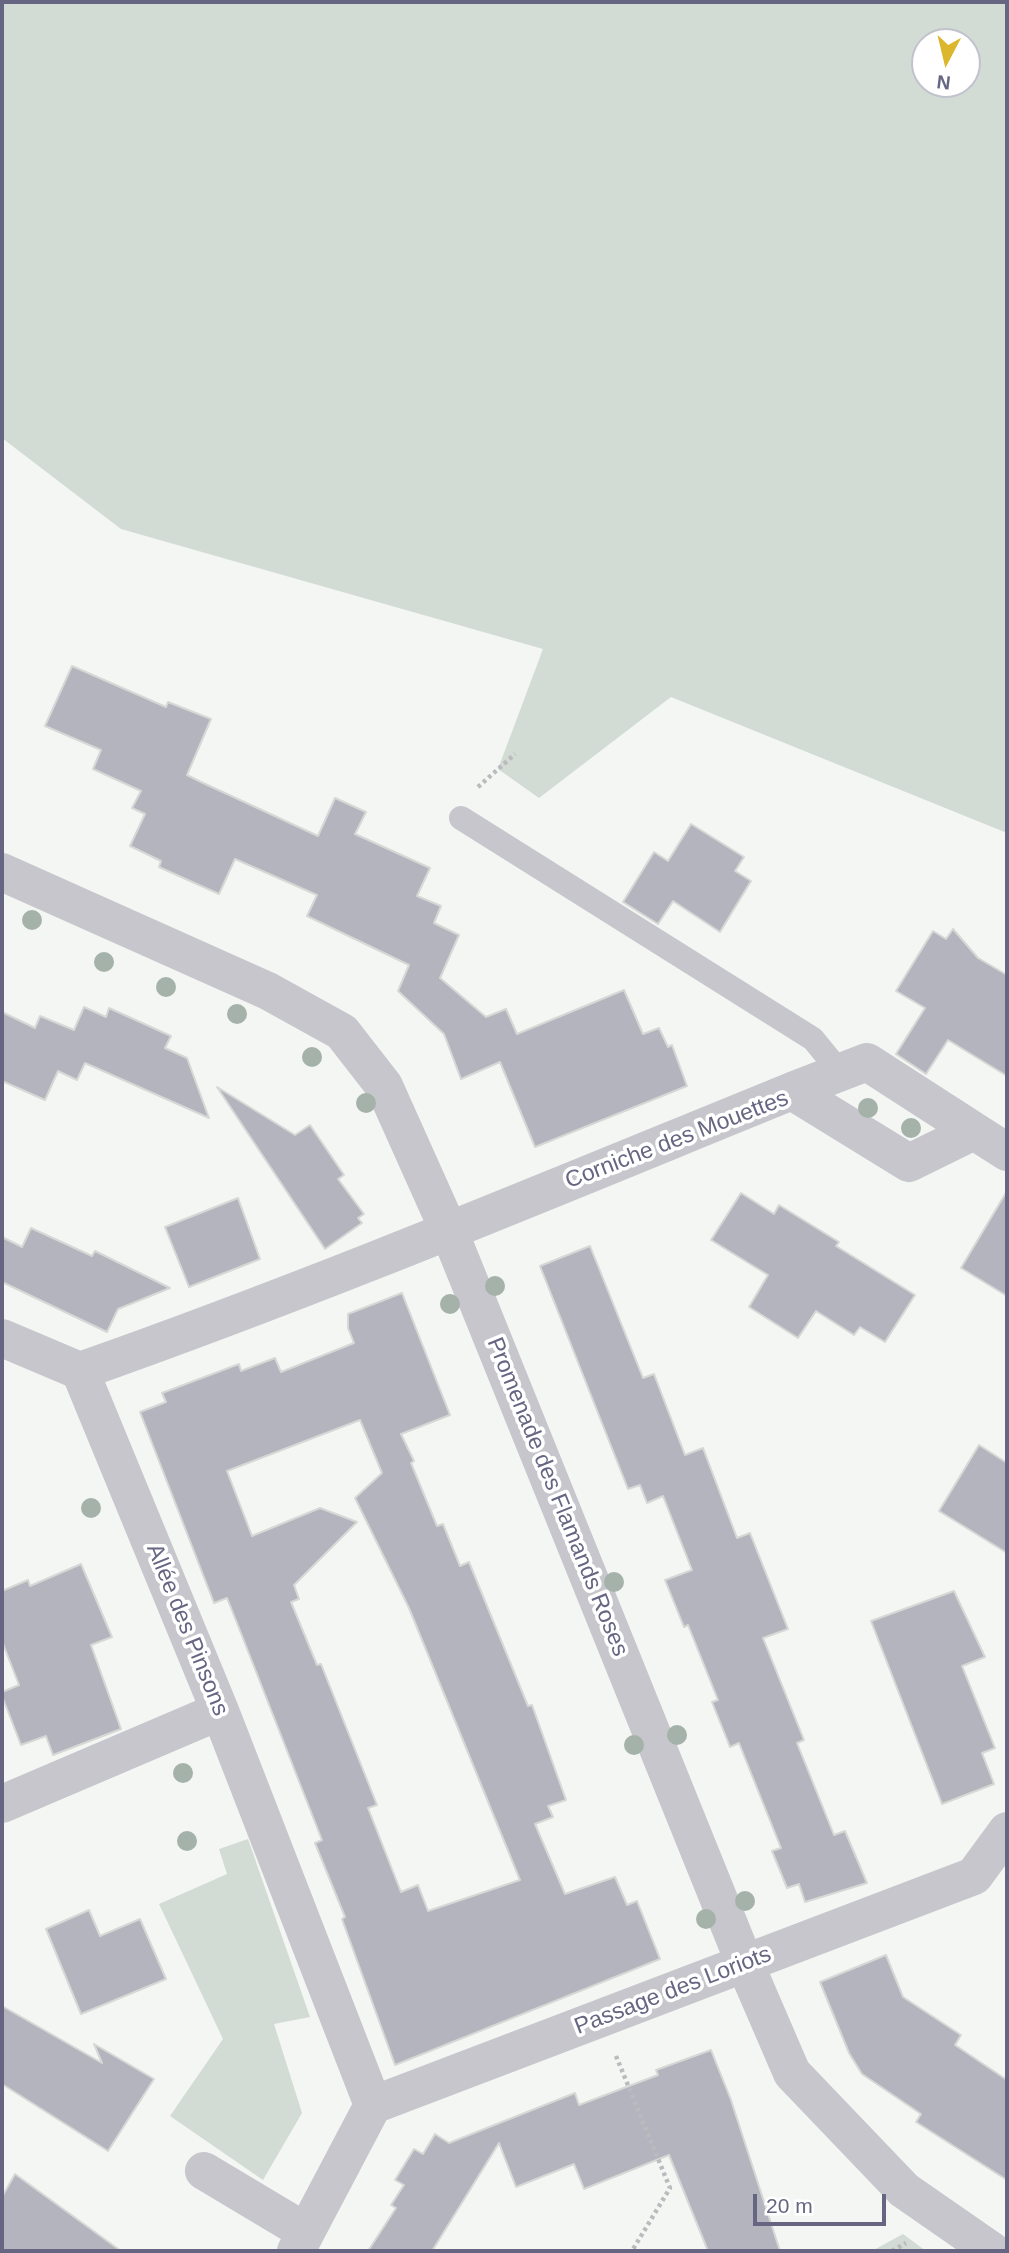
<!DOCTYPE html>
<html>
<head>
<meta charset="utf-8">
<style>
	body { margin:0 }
	#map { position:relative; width:1009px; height:2253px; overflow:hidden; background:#f4f6f3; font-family:Helvetica,sans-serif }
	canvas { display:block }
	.frame { position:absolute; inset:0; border:4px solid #666683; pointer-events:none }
	.north { position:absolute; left:911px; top:28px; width:70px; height:70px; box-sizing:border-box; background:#fff; border:2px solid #c2c2cd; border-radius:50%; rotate:187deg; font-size:19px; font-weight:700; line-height:28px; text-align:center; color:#666683 }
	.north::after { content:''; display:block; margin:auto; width:24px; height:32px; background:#dcb62d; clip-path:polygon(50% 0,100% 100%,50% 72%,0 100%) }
	.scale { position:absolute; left:753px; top:2194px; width:133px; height:32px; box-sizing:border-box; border:4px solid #666683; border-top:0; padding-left:9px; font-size:21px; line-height:24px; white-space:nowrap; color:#666683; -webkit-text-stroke:5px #fff; paint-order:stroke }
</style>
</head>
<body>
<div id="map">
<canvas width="1009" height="2253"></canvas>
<div class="frame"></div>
<div class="north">N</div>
<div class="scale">20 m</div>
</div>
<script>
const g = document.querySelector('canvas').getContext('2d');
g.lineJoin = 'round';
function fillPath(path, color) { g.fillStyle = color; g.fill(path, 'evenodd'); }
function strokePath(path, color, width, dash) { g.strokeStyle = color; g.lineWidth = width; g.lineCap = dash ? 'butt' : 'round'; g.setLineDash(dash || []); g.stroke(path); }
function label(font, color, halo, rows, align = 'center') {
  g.font = font + ' Helvetica,sans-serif'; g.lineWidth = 7; g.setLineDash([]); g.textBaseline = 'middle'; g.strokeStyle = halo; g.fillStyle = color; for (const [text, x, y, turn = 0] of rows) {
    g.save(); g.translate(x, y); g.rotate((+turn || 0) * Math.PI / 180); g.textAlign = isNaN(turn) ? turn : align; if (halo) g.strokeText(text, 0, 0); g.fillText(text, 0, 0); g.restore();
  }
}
fillPath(new Path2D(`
	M 2,2 L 1007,2 L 1007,833 L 671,697 L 539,798 L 498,769 L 543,649 L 121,529 L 2,438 ZM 925,42 L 967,42 L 967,84 L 925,84 Z
	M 248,1839 L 310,2017 L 274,2024 L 302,2113 L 263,2180 L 170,2116 L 223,2039 L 159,1904 L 227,1874 L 219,1849 Z
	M 903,2234 L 926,2251 L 872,2251 Z`), '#d2dbd4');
const building = new Path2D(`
	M 72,666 L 166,707 L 168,702 L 211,719 L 187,775 L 201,782 L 318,836 L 335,798 L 366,812 L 355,834 L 430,868 L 417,896 L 441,906 L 434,923 L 459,935 L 440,978 L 486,1017 L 506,1009 L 517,1034 L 624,990 L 643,1034 L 659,1028 L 668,1047 L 672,1045 L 687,1086 L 535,1147 L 500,1062 L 461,1079 L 444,1034 L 398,991 L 409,965 L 307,916 L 317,895 L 235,859 L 219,894 L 159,867 L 161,861 L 130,846 L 145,814 L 132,808 L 141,791 L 93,769 L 101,750 L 45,726 Z
	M 691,824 L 744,857 L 735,871 L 751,881 L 720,932 L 673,901 L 658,924 L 623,902 L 654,852 L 668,861 Z
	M 953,929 L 978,958 L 1007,975 L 1007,1076 L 948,1040 L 926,1074 L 896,1054 L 925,1008 L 896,991 L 933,931 L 946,939 Z
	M 84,1007 L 106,1017 L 109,1008 L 171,1036 L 165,1048 L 187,1058 L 209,1118 L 85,1063 L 77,1080 L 58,1071 L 45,1100 L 2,1081 L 2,1012 L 35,1028 L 40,1016 L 74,1030 Z
	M 217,1087 L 295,1135 L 310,1125 L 344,1175 L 338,1179 L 364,1214 L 358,1218 L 362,1223 L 325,1249 Z
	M 1007,1191 L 1007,1296 L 961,1268 Z
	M 741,1193 L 774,1214 L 779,1205 L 839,1242 L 836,1246 L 915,1295 L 885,1342 L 860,1327 L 854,1335 L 816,1311 L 798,1338 L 749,1307 L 768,1275 L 711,1240 Z
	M 238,1198 L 260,1259 L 189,1287 L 165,1227 Z
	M 31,1228 L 92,1256 L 95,1251 L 170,1288 L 118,1309 L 107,1332 L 2,1282 L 2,1237 L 22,1247 Z
	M 590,1246 L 643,1378 L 654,1374 L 685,1455 L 703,1448 L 737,1538 L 750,1533 L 788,1629 L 763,1638 L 804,1740 L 797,1743 L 834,1835 L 845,1831 L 867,1883 L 805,1902 L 799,1884 L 787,1888 L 772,1851 L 781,1848 L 739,1743 L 730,1747 L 712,1702 L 718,1700 L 688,1625 L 684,1627 L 665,1580 L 692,1570 L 663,1496 L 647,1503 L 640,1485 L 628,1489 L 540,1266 Z
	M 402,1293 L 450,1415 L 401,1434 L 414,1461 L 411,1463 L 437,1526 L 443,1524 L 460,1566 L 469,1562 L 528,1706 L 532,1705 L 566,1800 L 548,1806 L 553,1817 L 535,1824 L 565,1894 L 615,1877 L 627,1905 L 637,1901 L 660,1959 L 395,2065 L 342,1919 L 345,1917 L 315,1843 L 322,1840 L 237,1623 L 227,1598 L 214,1603 L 140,1412 L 166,1402 L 162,1393 L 239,1364 L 241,1371 L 275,1358 L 281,1372 L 354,1343 L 348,1328 L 348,1314 ZM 360,1420 L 382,1473 L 355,1498 L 409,1608 L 520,1880 L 428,1911 L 418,1885 L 401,1892 L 368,1808 L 377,1805 L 321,1664 L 317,1665 L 291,1602 L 299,1599 L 294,1585 L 357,1522 L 320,1508 L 252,1536 L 227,1471 Z
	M 979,1445 L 1007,1463 L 1007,1553 L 939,1511 Z
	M 81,1564 L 112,1637 L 91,1645 L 121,1729 L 53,1755 L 46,1736 L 21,1745 L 2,1696 L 2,1692 L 19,1685 L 2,1641 L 2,1591 L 28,1580 L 30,1586 Z
	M 954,1591 L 985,1657 L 962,1666 L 995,1748 L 982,1753 L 994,1784 L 942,1804 L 871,1621 Z
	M 89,1910 L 100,1936 L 140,1919 L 166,1979 L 81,2014 L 46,1929 Z
	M 886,1955 L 903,1997 L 961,2035 L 955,2045 L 1007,2080 L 1007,2180 L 916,2122 L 921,2114 L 862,2074 L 849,2053 L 820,1982 Z
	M 2,2006 L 102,2063 L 94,2044 L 154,2079 L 108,2151 L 2,2084 Z
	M 711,2050 L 731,2100 L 780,2251 L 708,2251 L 669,2155 L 584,2189 L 574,2164 L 516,2187 L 499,2143 L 432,2251 L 368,2251 L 396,2208 L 391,2205 L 404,2185 L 395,2180 L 414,2149 L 423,2154 L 435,2134 L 449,2143 L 575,2093 L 579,2105 L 658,2075 L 656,2070 Z
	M 15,2174 L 121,2251 L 2,2251 L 2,2197 Z`);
fillPath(building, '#b3b4be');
strokePath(building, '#d6d8d5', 2);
strokePath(new Path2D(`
	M 478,787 L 515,754
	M 616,2056 L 670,2188 L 632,2251
	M 892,2251 L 906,2243`), '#bbbbbf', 4.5, [3.5, 3.5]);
strokePath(new Path2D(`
	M 461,818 L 813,1039 L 840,1072`), '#c6c6cc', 24);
strokePath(new Path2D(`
	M 2,872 L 268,991 L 342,1032 L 384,1086 L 449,1231 L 745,1964 L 792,2073 L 904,2190 L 992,2251
	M 792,1091 L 867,1062 L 974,1131
	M 2,1338 L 80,1371
	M 2,1804 L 220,1711
	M 373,2105 L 974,1876 L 1007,1831
	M 204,2171 L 306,2232
	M 296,2251 L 373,2105 L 220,1711 L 80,1371 C 321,1286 556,1187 792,1091 L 909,1163 L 974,1131 L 1007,1152`), '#c6c6cc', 38);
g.fillStyle = '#a5b2a9';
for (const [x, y] of [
	[32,920],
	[104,962],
	[166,987],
	[237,1014],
	[312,1057],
	[366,1103],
	[868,1108],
	[911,1128],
	[495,1286],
	[450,1304],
	[91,1508],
	[614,1582],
	[677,1735],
	[634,1745],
	[183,1773],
	[187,1841],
	[745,1901],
	[706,1919]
]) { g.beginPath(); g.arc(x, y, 10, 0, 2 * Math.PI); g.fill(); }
label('23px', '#666683', '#fff', [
	["Corniche des Mouettes",677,1140,-21],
	["Promenade des Flamands Roses",557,1497,68],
	["Allée des Pinsons",187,1630,68],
	["Passage des Loriots",673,1991,-21]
]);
</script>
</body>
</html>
